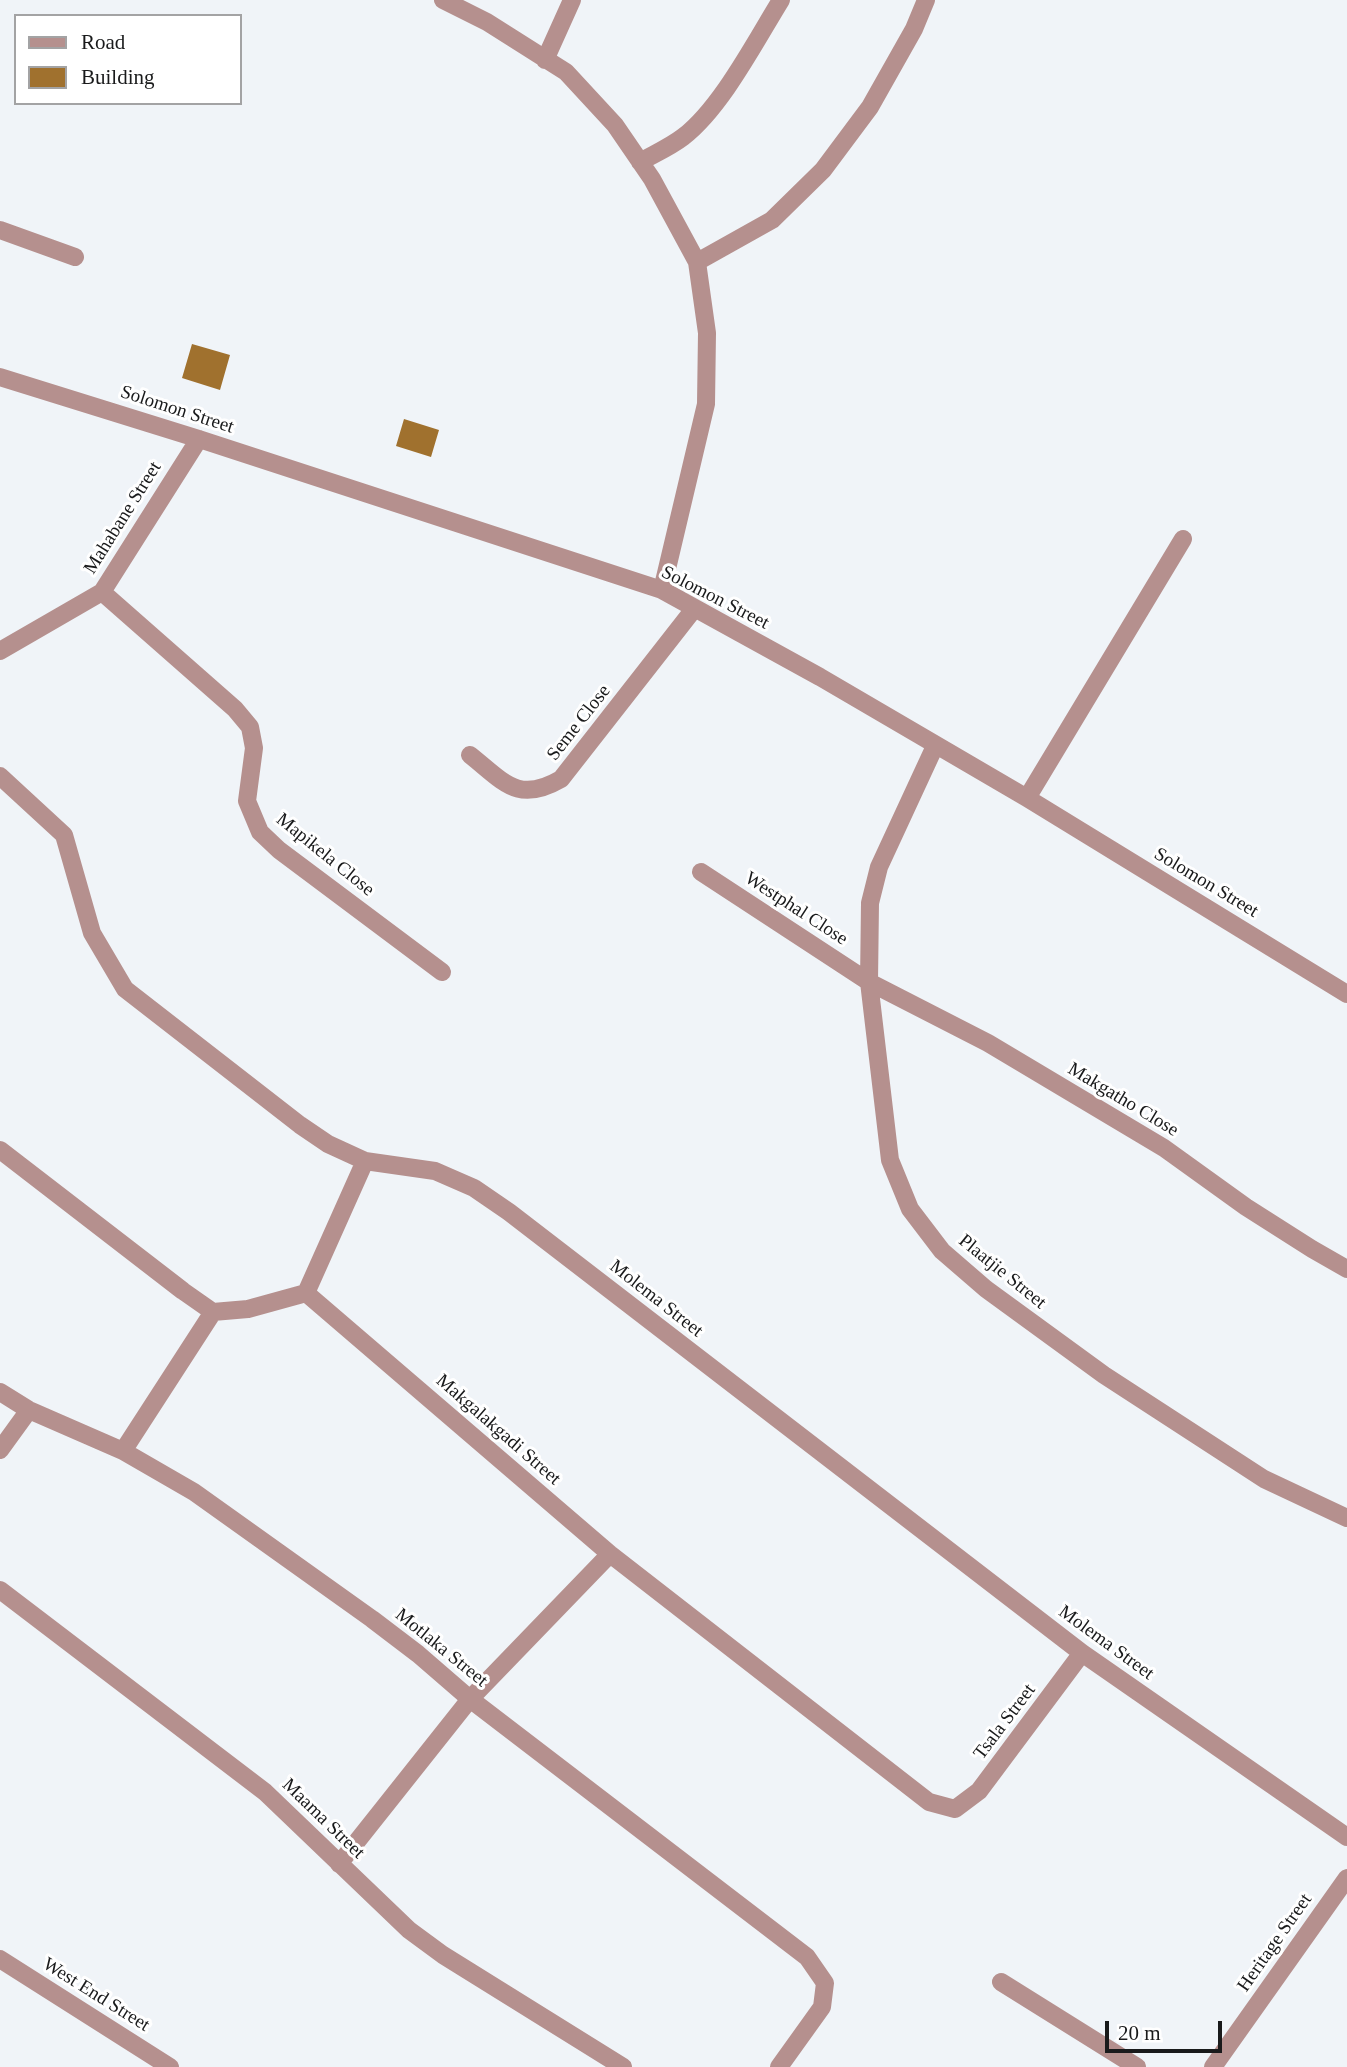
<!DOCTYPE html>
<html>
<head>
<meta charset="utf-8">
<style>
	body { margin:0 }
	#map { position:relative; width:1347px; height:2067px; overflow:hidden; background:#f0f4f8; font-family:"Times New Roman",serif }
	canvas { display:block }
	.legend { position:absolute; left:14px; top:14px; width:228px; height:91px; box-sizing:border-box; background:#fff; border:2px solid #a3a3a4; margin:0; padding:9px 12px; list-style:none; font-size:21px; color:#191a1b }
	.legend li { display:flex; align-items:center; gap:14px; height:35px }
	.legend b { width:35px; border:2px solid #a3a3a4 }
	.scale { position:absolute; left:1105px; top:2021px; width:117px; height:32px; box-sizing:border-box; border:4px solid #191a1b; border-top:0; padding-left:9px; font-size:21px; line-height:24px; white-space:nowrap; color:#191a1b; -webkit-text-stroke:5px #fff; paint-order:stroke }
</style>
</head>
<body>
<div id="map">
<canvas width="1347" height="2067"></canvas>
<ul class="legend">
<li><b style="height:9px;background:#b5908e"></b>Road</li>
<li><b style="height:19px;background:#a0712e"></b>Building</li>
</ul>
<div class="scale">20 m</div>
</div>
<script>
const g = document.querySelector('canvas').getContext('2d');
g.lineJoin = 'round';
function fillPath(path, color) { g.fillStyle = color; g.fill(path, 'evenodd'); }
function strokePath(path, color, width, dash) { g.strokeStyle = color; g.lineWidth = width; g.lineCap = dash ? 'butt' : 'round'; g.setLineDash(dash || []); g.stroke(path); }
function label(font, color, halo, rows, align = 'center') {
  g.font = font + ' "Times New Roman",serif'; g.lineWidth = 6; g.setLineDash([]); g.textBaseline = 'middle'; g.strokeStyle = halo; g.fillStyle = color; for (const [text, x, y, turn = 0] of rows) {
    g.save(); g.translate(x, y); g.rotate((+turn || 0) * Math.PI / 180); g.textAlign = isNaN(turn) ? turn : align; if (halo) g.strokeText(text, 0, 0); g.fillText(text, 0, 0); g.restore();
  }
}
fillPath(new Path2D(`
	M 192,344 L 230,355 L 220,390 L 182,378 Z
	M 404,419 L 439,430 L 431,457 L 396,446 Z`), '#a0712e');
strokePath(new Path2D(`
	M 443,0 L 487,22 L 566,72 L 615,125 L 652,179 L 697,262 L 707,333 L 706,404 L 662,590
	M 545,60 L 572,0
	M 640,162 C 654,154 670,147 683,137 C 721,108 755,42 781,0
	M 0,230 L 75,257
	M 697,262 L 772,220 L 823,170 L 870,107 L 914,29 L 926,0
	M 0,377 L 199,439 L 662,590 L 820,677 L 1027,798 L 1347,994
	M 102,592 L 235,709 L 250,727 L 254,748 L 247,801 L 260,832 L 279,850 L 442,972
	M 0,651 L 102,592 L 199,439
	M 935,746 L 879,867 L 870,903 L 869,982 L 890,1160 L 910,1209 L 942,1251 L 986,1289 L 1104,1375 L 1264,1479 L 1347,1518
	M 470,755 C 504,782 518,804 561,779 L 694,609
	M 0,776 L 64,835 L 92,933 L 125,989 L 300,1125 L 328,1144 L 365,1161 L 435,1171 L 474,1188 L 509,1212 L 1082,1653 L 1347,1837
	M 1027,798 L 1183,539
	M 701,872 L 869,982 L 988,1043 L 1164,1148 L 1246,1207 L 1312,1249 L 1347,1269
	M 0,1150 L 183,1291 L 213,1312 L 248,1309 L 306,1293 L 610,1554 L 929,1802 L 955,1809 L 979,1791 L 1082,1653
	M 306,1293 L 365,1161
	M 0,1392 L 29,1410 L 123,1451 L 194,1492 L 372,1619 L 418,1654 L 470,1699 L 807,1957 L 825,1983 L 822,2007 L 779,2067
	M 0,1450 L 29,1410
	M 123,1451 L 213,1312
	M 0,1590 L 265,1792 L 409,1930 L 443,1955 L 623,2067
	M 339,1864 L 470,1699 L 610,1554
	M 1001,1982 L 1137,2067
	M 1213,2067 L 1347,1878`), '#b5908e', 18);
strokePath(new Path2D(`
	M 0,1959 L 170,2067`), '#b5908e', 18);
label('19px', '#191a1b', '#fff', [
	["Solomon Street",177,410,18],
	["Mahabane Street",123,518,-58],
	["Solomon Street",715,598,27],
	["Seme Close",579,723,-52],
	["Mapikela Close",325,855,39],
	["Solomon Street",1206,883,31],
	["Westphal Close",796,909,33],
	["Makgatho Close",1123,1100,31],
	["Plaatjie Street",1002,1272,39],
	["Molema Street",656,1299,38],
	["Makgalakgadi Street",498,1430,41],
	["Molema Street",1106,1643,36],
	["Motlaka Street",441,1648,39],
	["Tsala Street",1005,1722,-53],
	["Maama Street",323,1819,44],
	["Heritage Street",1275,1943,-55],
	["West End Street",96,1995,32]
]);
</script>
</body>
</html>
